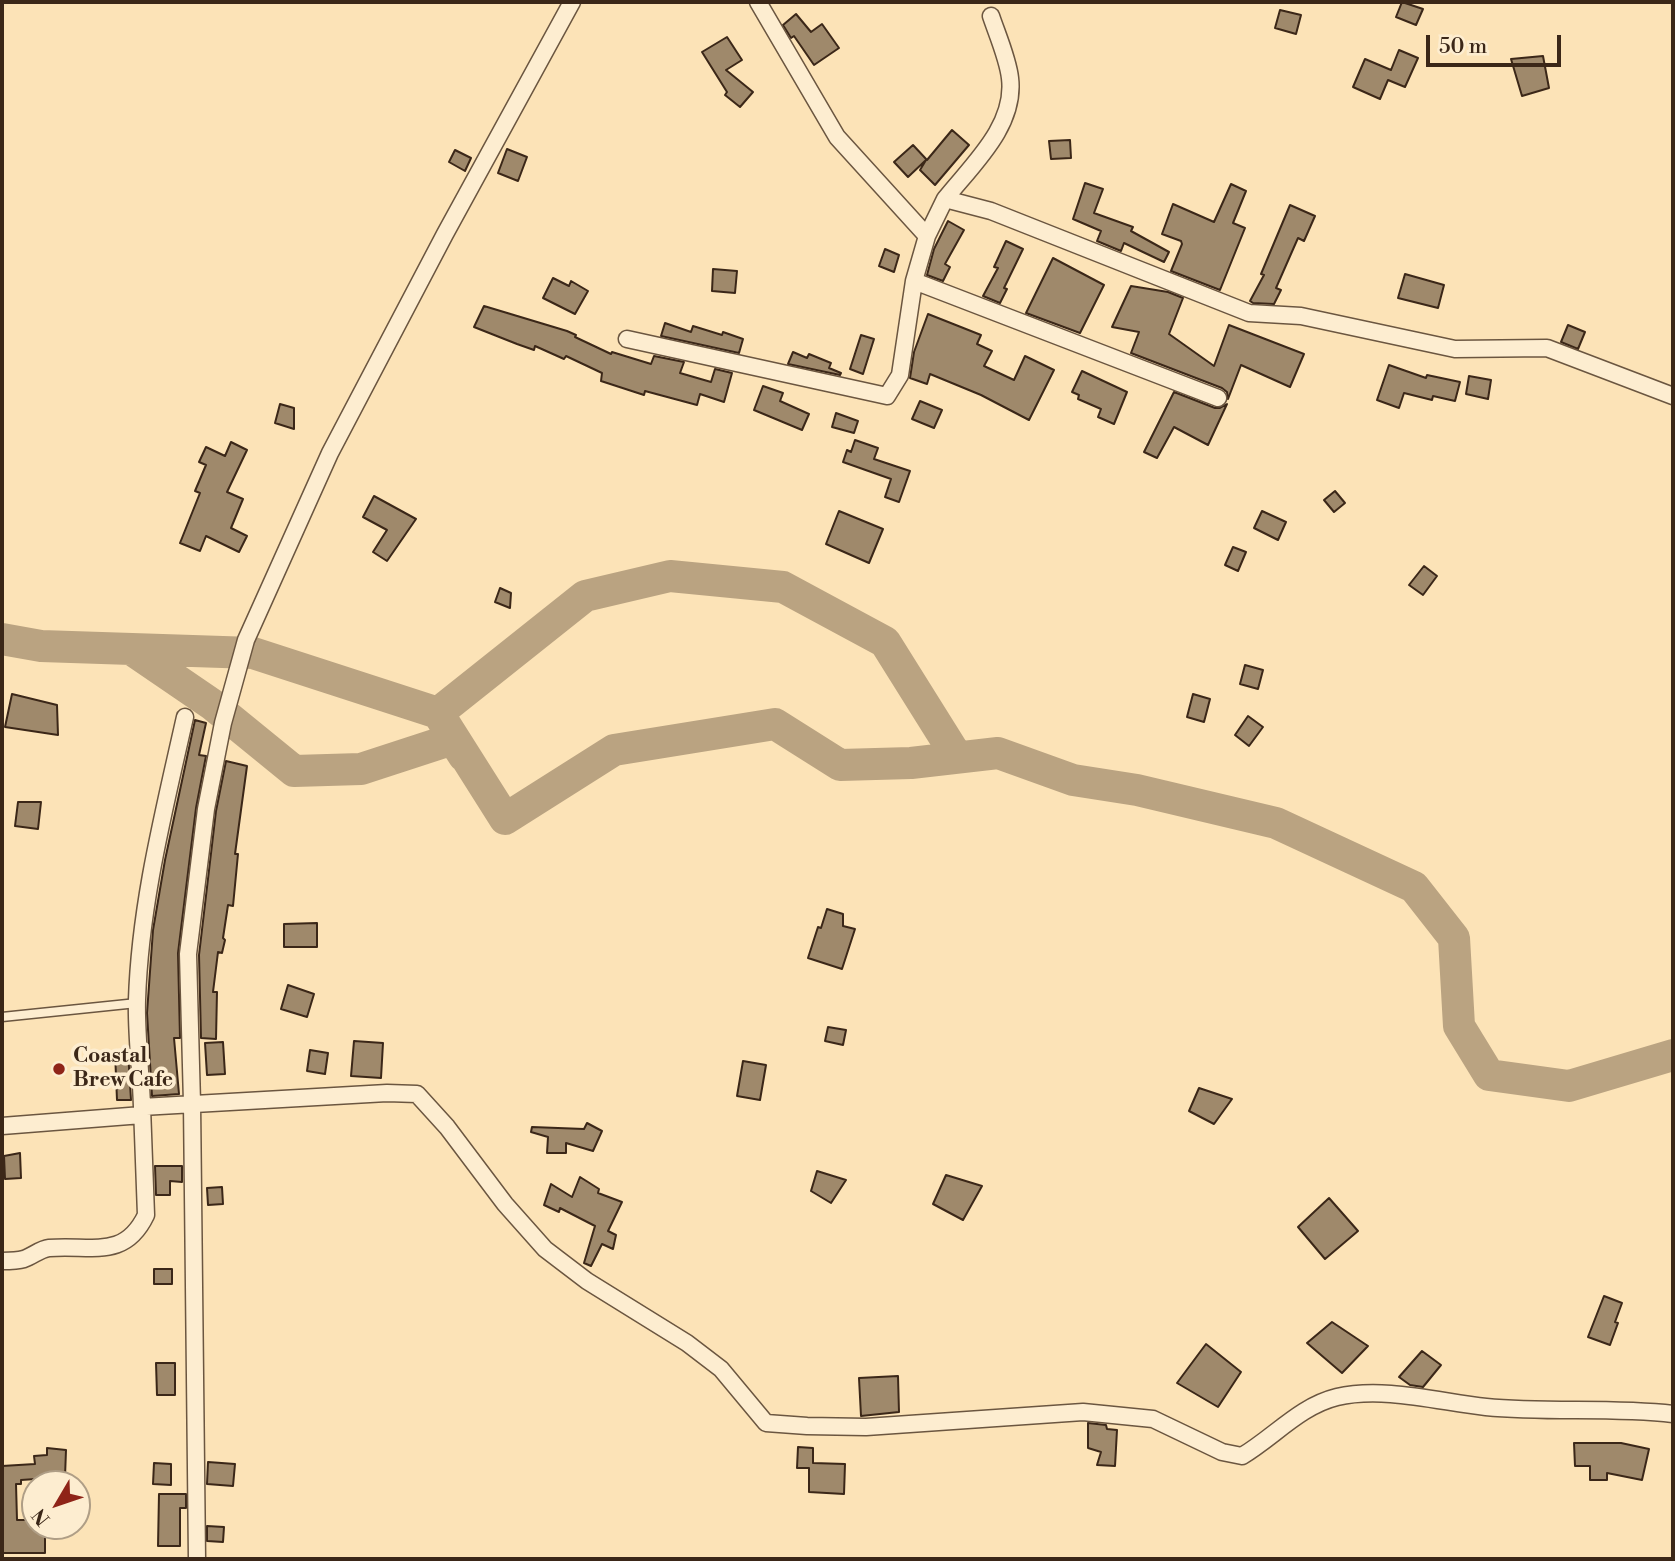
<!DOCTYPE html>
<html>
<head>
<meta charset="utf-8">
<style>
	body { margin:0 }
	#map { position:relative; width:1675px; height:1561px; overflow:hidden; background:#fce3b7; font-family:"Libre Bodoni",serif }
	canvas { display:block }
	.frame { position:absolute; inset:0; border:4px solid #3b2718; pointer-events:none }
	.north { position:absolute; left:21px; top:1470px; width:70px; height:70px; box-sizing:border-box; background:#fdedd0; border:2px solid #af9e86; border-radius:50%; rotate:231deg; font-size:19px; font-weight:700; line-height:28px; text-align:center; color:#3b2718 }
	.north::after { content:''; display:block; margin:auto; width:24px; height:32px; background:#8f2418; clip-path:polygon(50% 0,100% 100%,50% 72%,0 100%) }
	.scale { position:absolute; left:1426px; top:35px; width:135px; height:32px; box-sizing:border-box; border:4px solid #3b2718; border-top:0; padding-left:9px; font-size:21px; line-height:24px; white-space:nowrap; color:#3b2718; -webkit-text-stroke:5px #fdedd0; paint-order:stroke }
</style>
</head>
<body>
<div id="map">
<canvas width="1675" height="1561"></canvas>
<div class="frame"></div>
<div class="north">N</div>
<div class="scale">50 m</div>
</div>
<script>
const g = document.querySelector('canvas').getContext('2d');
g.lineJoin = 'round';
function strokePath(path, color, width, dash) { g.strokeStyle = color; g.lineWidth = width; g.lineCap = dash ? 'butt' : 'round'; g.setLineDash(dash || []); g.stroke(path); }
function fillPath(path, color) { g.fillStyle = color; g.fill(path, 'evenodd'); }
function label(font, color, halo, rows, align = 'center') {
  g.font = font + ' "Libre Bodoni",serif'; g.lineWidth = 7; g.setLineDash([]); g.textBaseline = 'middle'; g.strokeStyle = halo; g.fillStyle = color; for (const [text, x, y, turn = 0] of rows) {
    g.save(); g.translate(x, y); g.rotate((+turn || 0) * Math.PI / 180); g.textAlign = isNaN(turn) ? turn : align; if (halo) g.strokeText(text, 0, 0); g.fillText(text, 0, 0); g.restore();
  }
}
strokePath(new Path2D(`
	M 2,639 L 41,646 L 253,653 L 438,713 L 505,819 L 614,750 L 775,724 L 840,765 L 911,763 L 998,753 L 1073,780 L 1137,790 L 1276,823 L 1414,887 L 1454,938 L 1459,1026 L 1489,1075 L 1569,1086 L 1673,1055
	M 131,649 L 213,705 L 294,771 L 361,769 L 453,739 L 464,756
	M 438,713 L 585,596 L 670,576 L 783,587 L 885,642 L 957,757`), '#baa381', 32);
const building = new Path2D(`
	M 1402,2 L 1423,9 L 1416,25 L 1396,17 Z
	M 1280,10 L 1301,15 L 1296,34 L 1275,28 Z
	M 796,14 L 811,32 L 822,24 L 839,48 L 814,65 L 794,36 L 791,38 L 783,25 Z
	M 727,37 L 742,60 L 726,70 L 753,92 L 740,107 L 725,95 L 727,92 L 702,52 Z
	M 1399,50 L 1418,58 L 1405,87 L 1388,80 L 1380,99 L 1353,87 L 1365,59 L 1391,70 Z
	M 1543,56 L 1549,88 L 1522,96 L 1511,59 Z
	M 952,130 L 969,145 L 935,185 L 920,170 L 926,160 L 908,177 L 894,162 L 913,145 L 927,160 Z
	M 1070,140 L 1071,158 L 1051,159 L 1049,141 Z
	M 507,149 L 527,157 L 518,181 L 498,173 Z
	M 455,150 L 471,158 L 465,171 L 449,162 Z
	M 1085,183 L 1103,189 L 1094,213 L 1133,227 L 1131,231 L 1169,252 L 1164,262 L 1124,243 L 1121,251 L 1097,241 L 1101,231 L 1073,219 Z
	M 1231,184 L 1246,191 L 1233,223 L 1245,228 L 1220,290 L 1171,271 L 1182,244 L 1181,241 L 1162,234 L 1173,204 L 1214,222 Z
	M 1290,205 L 1315,216 L 1304,241 L 1298,238 L 1276,288 L 1281,290 L 1274,304 L 1253,303 L 1250,301 L 1264,275 L 1261,274 Z
	M 948,221 L 964,230 L 945,264 L 950,267 L 943,281 L 927,275 L 934,249 Z
	M 1006,241 L 1023,249 L 1004,288 L 1007,289 L 1000,303 L 983,296 L 998,268 L 994,267 Z
	M 885,249 L 899,255 L 894,272 L 879,266 Z
	M 1053,258 L 1104,285 L 1080,333 L 1026,313 Z
	M 713,269 L 737,271 L 735,293 L 712,291 Z
	M 1405,274 L 1444,285 L 1438,308 L 1398,298 Z
	M 553,278 L 569,286 L 571,281 L 588,291 L 575,314 L 543,298 Z
	M 1131,286 L 1168,292 L 1183,298 L 1169,334 L 1214,366 L 1229,325 L 1304,354 L 1290,387 L 1241,365 L 1228,399 L 1227,392 L 1222,388 L 1131,353 L 1139,332 L 1112,327 Z
	M 484,306 L 567,331 L 576,335 L 575,337 L 611,354 L 612,352 L 651,364 L 654,356 L 684,362 L 680,373 L 711,382 L 715,369 L 732,373 L 724,402 L 700,394 L 697,405 L 645,391 L 644,395 L 601,381 L 602,373 L 566,356 L 564,359 L 535,346 L 534,350 L 517,344 L 474,327 Z
	M 928,314 L 981,335 L 977,344 L 992,351 L 984,366 L 1014,380 L 1025,356 L 1054,370 L 1029,420 L 981,395 L 930,374 L 927,384 L 910,378 L 914,352 Z
	M 665,323 L 691,332 L 693,326 L 722,335 L 723,332 L 743,339 L 739,353 L 661,336 Z
	M 1568,325 L 1585,332 L 1578,349 L 1561,342 Z
	M 861,335 L 874,339 L 863,374 L 850,369 Z
	M 793,352 L 807,358 L 809,354 L 831,363 L 829,368 L 841,373 L 840,375 L 788,364 Z
	M 1389,365 L 1426,378 L 1427,375 L 1460,382 L 1455,401 L 1433,396 L 1432,400 L 1404,393 L 1399,408 L 1377,400 Z
	M 1082,371 L 1127,392 L 1114,424 L 1098,417 L 1101,409 L 1078,399 L 1079,395 L 1072,392 Z
	M 1469,376 L 1491,380 L 1488,399 L 1466,394 Z
	M 763,386 L 783,393 L 780,401 L 809,414 L 802,430 L 754,410 Z
	M 1174,392 L 1215,408 L 1220,408 L 1227,404 L 1208,445 L 1174,427 L 1157,458 L 1144,452 Z
	M 920,401 L 942,410 L 934,428 L 912,419 Z
	M 280,404 L 294,408 L 294,429 L 275,423 Z
	M 836,413 L 858,421 L 854,433 L 832,427 Z
	M 855,440 L 878,448 L 874,459 L 910,471 L 899,502 L 885,497 L 891,479 L 843,462 L 847,450 L 851,452 Z
	M 231,442 L 247,450 L 227,492 L 243,499 L 231,528 L 247,536 L 239,552 L 206,536 L 200,551 L 180,543 L 200,493 L 195,491 L 206,465 L 199,462 L 206,447 L 225,456 Z
	M 1335,491 L 1345,503 L 1334,512 L 1324,500 Z
	M 374,496 L 416,519 L 387,561 L 373,552 L 387,530 L 363,517 Z
	M 839,511 L 883,529 L 869,563 L 826,544 Z
	M 1262,511 L 1286,522 L 1278,540 L 1254,528 Z
	M 1233,547 L 1246,552 L 1238,571 L 1225,565 Z
	M 1424,566 L 1437,576 L 1423,595 L 1409,585 Z
	M 500,588 L 511,593 L 510,608 L 495,602 Z
	M 1245,665 L 1263,670 L 1258,689 L 1240,684 Z
	M 12,694 L 57,705 L 58,735 L 5,727 Z
	M 1193,694 L 1210,699 L 1204,722 L 1187,717 Z
	M 1248,716 L 1263,727 L 1249,746 L 1235,735 Z
	M 195,720 L 206,723 L 199,755 L 206,756 L 196,808 L 178,953 L 180,1038 L 174,1038 L 179,1094 L 152,1096 L 147,1013 L 153,930 L 165,860 Z
	M 226,761 L 247,766 L 235,854 L 238,854 L 233,906 L 228,905 L 223,938 L 225,940 L 222,953 L 218,952 L 213,992 L 217,992 L 216,1039 L 201,1038 L 199,955 L 216,811 Z
	M 18,802 L 41,802 L 38,829 L 15,826 Z
	M 827,909 L 843,914 L 843,926 L 855,929 L 842,969 L 808,958 L 818,927 L 821,928 Z
	M 317,923 L 317,947 L 284,947 L 284,924 Z
	M 288,985 L 314,994 L 307,1017 L 281,1009 Z
	M 828,1027 L 846,1030 L 843,1045 L 825,1041 Z
	M 354,1041 L 383,1043 L 381,1078 L 351,1076 Z
	M 223,1042 L 225,1074 L 207,1075 L 205,1043 Z
	M 310,1050 L 328,1053 L 325,1074 L 307,1071 Z
	M 128,1051 L 131,1100 L 117,1100 L 115,1052 Z
	M 743,1061 L 766,1065 L 760,1100 L 737,1096 Z
	M 1199,1088 L 1232,1099 L 1214,1124 L 1189,1111 Z
	M 587,1123 L 602,1131 L 593,1151 L 566,1143 L 566,1153 L 547,1153 L 548,1137 L 531,1132 L 532,1127 L 584,1129 Z
	M 20,1153 L 21,1178 L 5,1179 L 4,1156 Z
	M 155,1166 L 182,1166 L 182,1182 L 170,1181 L 170,1195 L 156,1195 Z
	M 817,1171 L 846,1180 L 831,1203 L 811,1191 Z
	M 946,1175 L 982,1186 L 963,1220 L 933,1204 Z
	M 580,1177 L 599,1189 L 598,1193 L 622,1202 L 608,1231 L 616,1235 L 613,1249 L 602,1244 L 591,1266 L 584,1263 L 595,1226 L 560,1208 L 559,1212 L 544,1205 L 551,1184 L 572,1197 Z
	M 222,1187 L 223,1204 L 208,1205 L 207,1188 Z
	M 1329,1198 L 1358,1231 L 1325,1259 L 1298,1227 Z
	M 154,1269 L 172,1269 L 172,1284 L 154,1284 Z
	M 1604,1296 L 1622,1303 L 1615,1322 L 1618,1323 L 1610,1345 L 1588,1337 Z
	M 1332,1322 L 1368,1346 L 1342,1373 L 1307,1343 Z
	M 1206,1344 L 1241,1372 L 1218,1407 L 1177,1383 Z
	M 1422,1351 L 1441,1365 L 1423,1387 L 1410,1385 L 1399,1377 Z
	M 156,1363 L 175,1363 L 175,1395 L 157,1395 Z
	M 898,1376 L 899,1412 L 861,1416 L 859,1378 Z
	M 1088,1423 L 1106,1425 L 1107,1429 L 1117,1430 L 1115,1466 L 1097,1465 L 1101,1452 L 1088,1448 Z
	M 1574,1443 L 1621,1443 L 1649,1449 L 1642,1480 L 1607,1473 L 1607,1480 L 1590,1480 L 1590,1466 L 1575,1466 Z
	M 798,1447 L 813,1448 L 813,1463 L 845,1464 L 844,1494 L 809,1492 L 809,1468 L 797,1468 Z
	M 47,1448 L 66,1450 L 65,1477 L 21,1480 L 21,1484 L 16,1484 L 17,1520 L 35,1520 L 35,1526 L 45,1526 L 45,1553 L 2,1553 L 2,1466 L 35,1464 L 34,1456 L 47,1455 Z
	M 208,1462 L 235,1464 L 233,1486 L 207,1484 Z
	M 154,1463 L 171,1464 L 171,1485 L 153,1484 Z
	M 159,1494 L 186,1494 L 186,1508 L 180,1508 L 180,1546 L 158,1546 Z
	M 207,1526 L 224,1527 L 223,1542 L 207,1541 Z`);
fillPath(building, '#9f896b');
strokePath(building, '#3b2718', 2);
const lane = new Path2D(`
	M 2,1017 L 137,1003`);
const street = new Path2D(`
	M 758,2 L 837,137 L 927,236
	M 945,199 C 972,165 1016,126 1010,78 C 1008,59 997,34 991,16
	M 914,281 L 1218,398
	M 627,339 L 887,396 L 900,375 L 914,281 L 927,236 L 945,199 L 991,211 L 1249,313 L 1301,316 L 1455,349 L 1547,348 L 1673,396
	M 142,1107 C 141,1071 136,1035 137,1000 C 140,904 164,811 185,717
	M 2,1126 L 142,1115
	M 2,1261 C 9,1261 17,1261 24,1259 C 33,1256 40,1249 49,1248 C 90,1244 124,1261 146,1215 L 142,1107 L 387,1093 L 417,1094 L 447,1127 L 505,1204 L 545,1249 L 587,1281 L 687,1343 L 721,1369 L 766,1423 L 807,1426 L 866,1427 L 1083,1412 L 1153,1419 L 1222,1452 L 1242,1456 C 1274,1437 1300,1406 1337,1397 C 1383,1386 1440,1402 1486,1407 C 1548,1413 1611,1407 1673,1414
	M 197,1559 L 192,1103 L 188,954 L 206,809 L 223,723 L 246,640 L 330,453 L 445,234 L 572,2`);
strokePath(lane, '#6b5640', 11);
strokePath(street, '#6b5640', 19);
strokePath(lane, '#fdedd0', 8);
strokePath(street, '#fdedd0', 16);
for (const [x, y, r, color] of [
	[59,1069,7,"#8f2418"]
]) { const dot = new Path2D(); dot.arc(x, y, r, 0, 2 * Math.PI); g.fillStyle = color; g.fill(dot); strokePath(dot, '#fdedd0', 2.5); }
label('bold 21px', '#3b2718', '#fdedd0', [
	["Coastal",73,1057],
	["Brew Cafe",73,1081]
], 'left');
</script>
</body>
</html>
